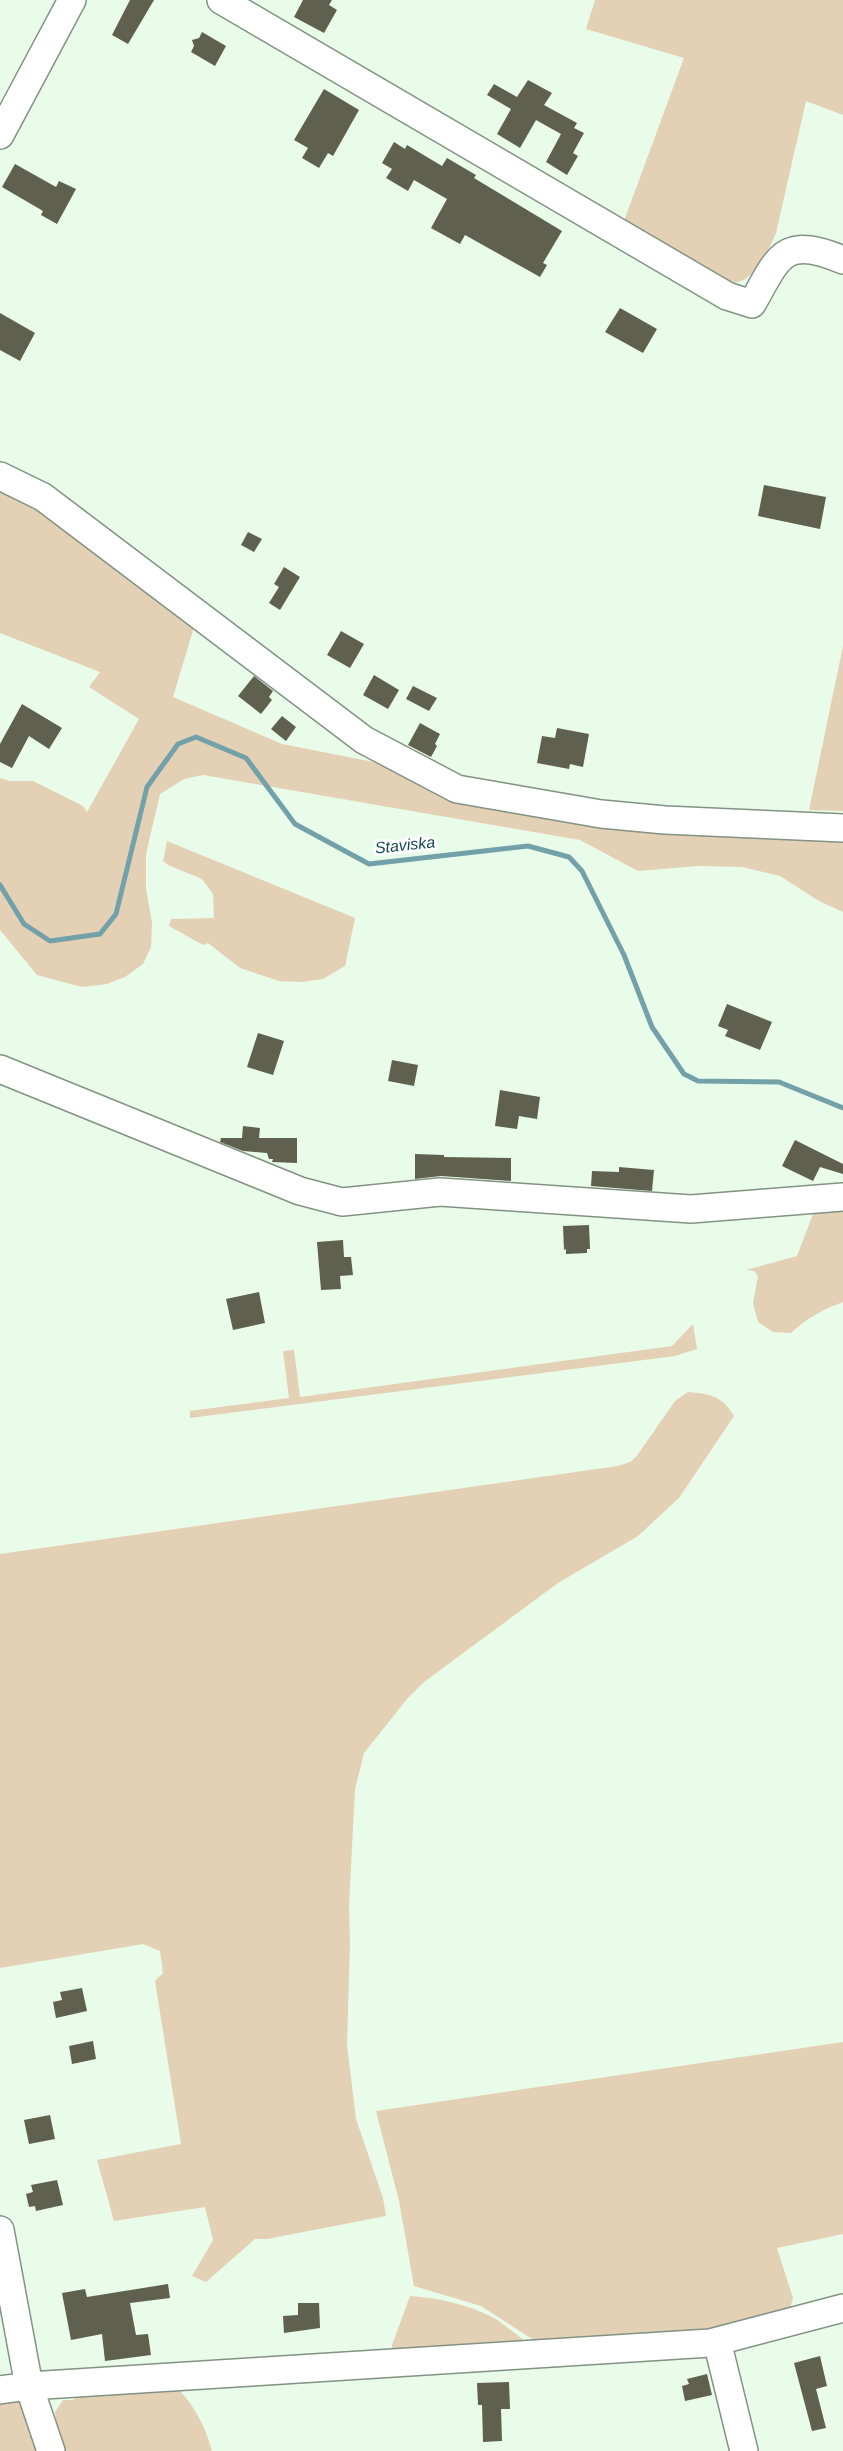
<!DOCTYPE html>
<html>
<head>
<meta charset="utf-8">
<style>
	body { margin:0 }
	canvas { display:block; background:#e9fbe9 }
</style>
</head>
<body>
<canvas width="843" height="2451"></canvas>
<script>
const g = document.querySelector('canvas').getContext('2d');
g.lineJoin = 'round';
function fillPath(path, color) { g.fillStyle = color; g.fill(path, 'evenodd'); }
function strokePath(path, color, width, dash) { g.strokeStyle = color; g.lineWidth = width; g.lineCap = dash ? 'butt' : 'round'; g.setLineDash(dash || []); g.stroke(path); }
function label(font, color, halo, rows, align = 'center') {
  g.font = font + ' Helvetica,sans-serif'; g.lineWidth = 6; g.setLineDash([]); g.textBaseline = 'middle'; g.strokeStyle = halo; g.fillStyle = color; for (const [text, x, y, turn = 0] of rows) {
    g.save(); g.translate(x, y); g.rotate((+turn || 0) * Math.PI / 180); g.textAlign = isNaN(turn) ? turn : align; if (halo) g.strokeText(text, 0, 0); g.fillText(text, 0, 0); g.restore();
  }
}
fillPath(new Path2D(`
	M 595,0 L 843,0 L 843,115 L 806,101 L 776,233 C 769,250 754,282 733,283 C 729,284 723,281 719,281 L 624,221 L 684,58 L 586,29 Z
	M 0,484 L 197,617 L 173,697 L 282,744 L 394,766 L 661,815 L 843,833 L 843,912 L 819,901 L 780,876 L 742,867 L 698,866 L 638,871 L 580,840 L 203,775 L 184,779 L 160,794 L 146,854 L 146,889 L 152,922 L 151,947 L 143,964 L 125,977 L 107,984 L 82,987 L 37,975 L 0,930 L 0,778 L 9,781 L 33,781 L 83,806 L 87,812 L 139,719 L 89,687 L 100,672 L 0,633 Z
	M 843,646 L 843,811 L 809,810 Z
	M 167,841 L 355,918 L 345,966 L 323,979 L 301,982 L 279,981 L 240,968 L 208,943 L 203,945 L 169,926 L 171,919 L 214,918 L 213,894 L 202,879 L 168,865 L 163,861 Z
	M 818,1201 L 843,1203 L 843,1302 C 822,1310 807,1318 791,1333 L 773,1332 L 758,1322 L 753,1303 L 758,1276 L 754,1271 L 746,1270 L 797,1256 Z
	M 693,1324 L 697,1349 L 675,1356 L 190,1418 L 190,1411 L 289,1398 L 283,1351 L 294,1350 L 300,1397 L 672,1346 Z
	M 688,1392 C 711,1394 722,1396 734,1416 L 679,1498 L 638,1536 L 558,1583 L 424,1682 L 407,1699 L 364,1753 L 355,1789 L 349,1905 L 350,1943 L 347,2045 L 356,2119 L 383,2198 L 386,2216 L 267,2239 L 255,2239 L 206,2282 L 192,2276 L 213,2240 L 205,2207 L 114,2221 L 97,2160 L 181,2144 L 155,1981 L 163,1973 L 160,1951 L 143,1944 L 0,1968 L 0,1554 L 618,1466 L 630,1462 L 636,1457 L 675,1401 Z
	M 843,2042 L 843,2234 L 777,2248 L 793,2298 L 790,2308 L 725,2328 L 541,2342 L 529,2337 L 481,2306 L 414,2286 L 399,2201 L 376,2111 Z
	M 410,2296 C 438,2298 467,2304 492,2317 C 505,2324 517,2336 530,2344 L 392,2351 L 392,2345 Z
	M 170,2381 C 192,2401 204,2422 212,2451 L 60,2451 L 55,2412 L 63,2400 L 73,2400 L 83,2390 Z
	M 0,2395 L 24,2395 L 44,2451 L 0,2451 Z`), '#e4d0b5');
strokePath(new Path2D(`
	M 0,885 L 24,924 L 50,941 L 100,934 L 116,914 L 147,787 L 178,744 L 196,737 L 246,758 L 295,824 L 369,864 L 528,846 L 569,857 L 582,871 L 624,955 L 652,1027 L 684,1074 L 698,1081 L 779,1082 L 843,1108`), '#73a1aa', 5);
fillPath(new Path2D(`
	M 130,0 L 154,0 L 128,44 L 112,35 Z
	M 303,0 L 332,0 L 329,5 L 337,10 L 324,33 L 294,17 Z
	M 202,32 L 226,46 L 215,66 L 191,52 L 194,46 L 192,40 L 199,38 Z
	M 528,80 L 552,93 L 544,105 L 577,123 L 574,128 L 584,133 L 573,153 L 578,156 L 567,175 L 546,162 L 561,134 L 536,120 L 520,148 L 497,134 L 511,109 L 487,95 L 494,84 L 517,97 Z
	M 324,89 L 359,110 L 333,156 L 328,153 L 319,168 L 302,158 L 308,148 L 294,140 Z
	M 394,142 L 405,149 L 407,145 L 442,166 L 447,158 L 476,175 L 474,178 L 562,231 L 543,263 L 547,265 L 540,277 L 465,235 L 460,244 L 431,228 L 447,199 L 414,180 L 408,191 L 386,178 L 392,169 L 382,163 Z
	M 15,164 L 56,187 L 59,181 L 76,189 L 57,224 L 41,215 L 43,211 L 2,187 Z
	M 620,308 L 657,329 L 643,353 L 605,332 Z
	M 0,313 L 35,333 L 20,361 L 0,350 Z
	M 764,485 L 826,497 L 820,529 L 758,516 Z
	M 248,532 L 262,539 L 254,552 L 241,545 Z
	M 284,567 L 300,577 L 280,610 L 269,603 L 279,587 L 274,584 Z
	M 341,631 L 364,644 L 350,668 L 327,655 Z
	M 374,675 L 399,690 L 388,709 L 363,695 Z
	M 254,676 L 273,691 L 269,697 L 272,700 L 261,714 L 238,696 Z
	M 413,686 L 437,698 L 429,711 L 406,699 Z
	M 22,704 L 62,728 L 49,749 L 29,736 L 12,768 L 0,762 L 0,744 Z
	M 282,716 L 296,727 L 286,741 L 271,729 Z
	M 420,723 L 440,734 L 435,744 L 437,746 L 431,757 L 408,745 Z
	M 557,728 L 589,734 L 583,767 L 570,764 L 569,769 L 537,763 L 542,736 L 555,738 Z
	M 727,1004 L 772,1022 L 760,1050 L 725,1036 L 728,1030 L 718,1026 Z
	M 258,1033 L 284,1041 L 273,1075 L 247,1067 Z
	M 392,1060 L 418,1065 L 414,1086 L 388,1081 Z
	M 500,1090 L 540,1097 L 537,1119 L 519,1116 L 517,1129 L 495,1126 Z
	M 243,1126 L 260,1128 L 259,1138 L 297,1138 L 297,1163 L 272,1162 L 273,1159 L 269,1159 L 267,1153 L 243,1151 L 220,1142 L 221,1138 L 242,1138 Z
	M 795,1140 L 843,1164 L 843,1174 L 820,1167 L 813,1181 L 782,1166 Z
	M 415,1154 L 444,1155 L 444,1157 L 511,1158 L 511,1181 L 441,1176 L 415,1179 Z
	M 619,1167 L 654,1170 L 652,1191 L 591,1186 L 592,1171 L 619,1172 Z
	M 589,1225 L 590,1249 L 587,1249 L 587,1253 L 566,1254 L 566,1249 L 564,1250 L 563,1226 Z
	M 343,1240 L 344,1257 L 351,1257 L 353,1275 L 340,1276 L 341,1289 L 321,1290 L 317,1242 Z
	M 259,1292 L 265,1323 L 233,1330 L 226,1299 Z
	M 82,1988 L 87,2011 L 56,2018 L 53,2002 L 62,2000 L 60,1992 Z
	M 93,2041 L 96,2059 L 72,2064 L 69,2046 Z
	M 50,2115 L 55,2139 L 29,2144 L 24,2120 Z
	M 57,2180 L 63,2205 L 36,2211 L 35,2206 L 29,2207 L 26,2194 L 33,2192 L 31,2185 Z
	M 168,2284 L 170,2298 L 130,2303 L 136,2335 L 148,2334 L 151,2355 L 105,2361 L 102,2334 L 71,2340 L 62,2293 L 85,2289 L 87,2297 Z
	M 298,2303 L 319,2303 L 320,2328 L 284,2333 L 283,2316 L 298,2315 Z
	M 820,2356 L 827,2386 L 816,2389 L 826,2428 L 812,2431 L 794,2363 Z
	M 707,2374 L 712,2395 L 685,2401 L 682,2386 L 689,2384 L 687,2379 Z
	M 509,2382 L 510,2409 L 501,2409 L 502,2441 L 483,2442 L 482,2405 L 478,2405 L 477,2383 Z`), '#5f604d');
const minor = new Path2D(`
	M 221,0 L 727,296 L 752,304 C 779,256 783,235 843,260
	M 0,135 L 72,0
	M 0,476 L 43,497 L 364,740 L 457,789 L 601,814 L 665,820 L 843,828
	M 0,1069 L 300,1191 L 342,1202 L 440,1192 L 691,1209 L 843,1197
	M 0,2230 L 29,2386 L 51,2451
	M 717,2341 L 744,2451
	M 0,2390 L 29,2386 L 710,2343 L 843,2308`);
strokePath(minor, '#829283', 30);
strokePath(minor, '#fff', 27);
label('italic 16px', '#114854', '#fff', [
	["Staviska",405,846,-6]
]);
</script>
</body>
</html>
